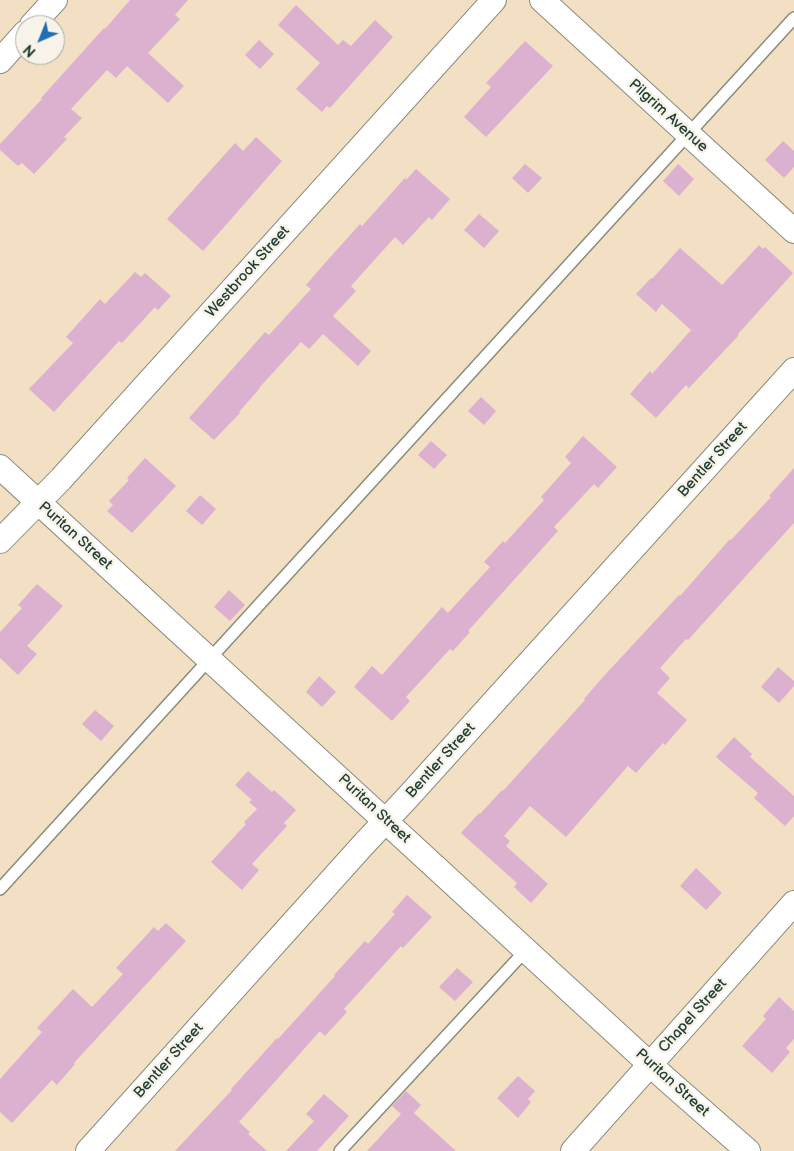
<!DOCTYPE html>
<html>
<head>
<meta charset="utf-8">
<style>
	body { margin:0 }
	#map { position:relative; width:794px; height:1151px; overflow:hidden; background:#f2dfc4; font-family:"Balsamiq Sans",sans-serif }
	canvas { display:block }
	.north { position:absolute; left:15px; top:15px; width:50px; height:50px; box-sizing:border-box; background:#f7f3e8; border:1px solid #a1aaa0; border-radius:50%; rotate:224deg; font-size:14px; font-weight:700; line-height:20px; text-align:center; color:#1f3d34 }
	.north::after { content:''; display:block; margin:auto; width:18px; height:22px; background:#1f6fb2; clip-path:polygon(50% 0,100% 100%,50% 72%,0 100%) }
</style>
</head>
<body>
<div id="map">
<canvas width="794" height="1151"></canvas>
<div class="north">N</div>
</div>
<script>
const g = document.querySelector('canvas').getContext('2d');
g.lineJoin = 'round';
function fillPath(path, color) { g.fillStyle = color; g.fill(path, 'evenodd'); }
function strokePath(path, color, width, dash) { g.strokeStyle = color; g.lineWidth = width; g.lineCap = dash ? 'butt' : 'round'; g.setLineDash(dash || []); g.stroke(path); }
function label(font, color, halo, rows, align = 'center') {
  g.font = font + ' "Balsamiq Sans",sans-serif'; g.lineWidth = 5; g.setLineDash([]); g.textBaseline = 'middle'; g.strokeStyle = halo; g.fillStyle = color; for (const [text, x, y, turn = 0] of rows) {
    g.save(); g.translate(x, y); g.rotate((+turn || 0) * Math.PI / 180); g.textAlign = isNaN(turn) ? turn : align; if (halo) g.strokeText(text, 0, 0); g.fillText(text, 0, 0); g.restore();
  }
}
fillPath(new Path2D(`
	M 130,0 L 188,0 L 175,15 L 180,19 L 148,53 L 184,86 L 168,103 L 127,66 L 116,78 L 107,70 L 71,109 L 82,118 L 64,137 L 67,139 L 34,174 L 22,163 L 18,166 L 0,150 L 0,144 L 42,99 L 41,98 L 104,28 L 105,29 Z
	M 296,5 L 338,45 L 343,40 L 351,46 L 375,20 L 393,37 L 330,108 L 327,106 L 322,112 L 296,89 L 320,63 L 278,25 Z
	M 259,40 L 274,54 L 260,69 L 245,55 Z
	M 525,41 L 553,66 L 486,137 L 464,117 L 491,87 L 486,83 Z
	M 256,137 L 282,161 L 203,251 L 167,219 L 235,143 L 243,151 Z
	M 783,141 L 794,151 L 794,167 L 784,178 L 765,160 Z
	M 525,164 L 542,178 L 528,193 L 512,178 Z
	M 678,164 L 694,179 L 679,196 L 663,181 Z
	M 416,169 L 450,199 L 432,220 L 429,217 L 403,245 L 395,237 L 351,286 L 356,291 L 333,316 L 371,351 L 358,366 L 323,334 L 309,349 L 301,342 L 259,388 L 260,388 L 239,412 L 240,413 L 214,440 L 189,418 L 265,332 L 269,335 L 311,289 L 306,285 L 325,263 L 360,224 L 362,226 L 405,178 L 406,180 Z
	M 479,214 L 499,231 L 484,248 L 464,230 Z
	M 759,245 L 763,249 L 765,247 L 793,273 L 738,334 L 739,335 L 689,388 L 686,385 L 656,418 L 630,394 L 650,371 L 652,374 L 691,330 L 662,304 L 656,312 L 636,294 L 651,278 L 652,279 L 680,248 L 722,285 Z
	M 135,272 L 141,277 L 145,273 L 171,296 L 158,310 L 155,307 L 122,343 L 119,341 L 54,412 L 29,389 L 73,343 L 66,337 L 100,299 L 105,304 Z
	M 481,397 L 496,411 L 484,425 L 468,411 Z
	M 583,436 L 617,467 L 598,488 L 594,484 L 554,527 L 558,531 L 468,631 L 470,632 L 453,651 L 450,649 L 406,697 L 410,701 L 392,721 L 354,687 L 372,666 L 382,675 L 442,607 L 448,613 L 490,567 L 484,562 L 503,541 L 505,543 L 544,500 L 541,497 L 571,463 L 565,457 Z
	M 431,441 L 447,455 L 434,469 L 418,455 Z
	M 145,458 L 176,486 L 132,533 L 107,511 L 113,505 L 109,501 L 129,480 L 127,478 Z
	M 794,468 L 794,523 L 688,640 L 686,639 L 660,668 L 670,678 L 657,693 L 687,720 L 665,745 L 663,743 L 636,773 L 628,766 L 566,837 L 530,806 L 504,836 L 510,841 L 506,846 L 548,884 L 531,903 L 514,887 L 517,883 L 461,833 L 479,813 L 480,814 L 502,790 L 503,791 L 585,700 L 584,699 L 603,677 L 679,595 L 680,596 L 730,539 L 731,540 L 771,497 L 769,496 Z
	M 200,495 L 216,509 L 202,525 L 186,511 Z
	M 37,584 L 63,606 L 27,646 L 37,654 L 18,675 L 0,658 L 0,632 L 22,608 L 18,605 Z
	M 229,590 L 245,605 L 230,621 L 214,607 Z
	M 778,667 L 794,681 L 794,686 L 779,703 L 761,687 Z
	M 319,676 L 336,692 L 322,707 L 306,692 Z
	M 95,710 L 114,726 L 101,741 L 82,724 Z
	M 734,737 L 752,754 L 750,757 L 794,796 L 794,816 L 785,826 L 754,798 L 758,793 L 716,757 Z
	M 248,771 L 272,792 L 274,790 L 296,810 L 284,823 L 287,826 L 252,864 L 259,870 L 242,890 L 211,862 L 246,824 L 244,822 L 257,809 L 249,802 L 252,800 L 235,785 Z
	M 696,868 L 722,893 L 706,910 L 680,886 Z
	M 407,895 L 432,917 L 403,948 L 401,946 L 344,1009 L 347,1012 L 325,1036 L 320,1031 L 239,1122 L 250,1132 L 248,1134 L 267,1151 L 175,1151 L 232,1090 L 231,1089 L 277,1038 L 278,1039 L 335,976 L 334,975 L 365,941 L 368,944 L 395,914 L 392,912 Z
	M 166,923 L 186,941 L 74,1063 L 75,1064 L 57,1085 L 52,1080 L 12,1123 L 0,1112 L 0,1079 L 42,1032 L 37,1028 L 73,989 L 92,1007 L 123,974 L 116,968 L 154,927 L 158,931 Z
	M 457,968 L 473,982 L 455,1001 L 439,987 Z
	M 779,997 L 794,1011 L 794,1039 L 786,1048 L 790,1052 L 772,1073 L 742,1046 L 766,1019 L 763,1016 Z
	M 518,1076 L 535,1091 L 528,1099 L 531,1102 L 518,1118 L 497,1098 Z
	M 406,1091 L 421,1105 L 414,1113 L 456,1151 L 367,1151 L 401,1114 L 392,1106 Z
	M 324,1094 L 349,1116 L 317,1151 L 286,1151 L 314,1121 L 306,1114 Z`), '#dcb1cf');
const service = new Path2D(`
	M 0,889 L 794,18
	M 340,1151 L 526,950`);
const minor = new Path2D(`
	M 542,0 L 794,231
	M 32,25 L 55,0
	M 0,61 L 25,33
	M 0,467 L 666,1079 L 748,1151
	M 0,541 L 61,479 L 494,0
	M 88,1151 L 363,845 L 407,798 L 794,370
	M 573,1151 L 794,903`);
strokePath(service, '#888e7c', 14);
strokePath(minor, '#888e7c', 26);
strokePath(service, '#fff', 11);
strokePath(minor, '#fff', 24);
label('15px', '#1f3d34', '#f7f3e8', [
	["Pilgrim Avenue",668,116,42],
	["Westbrook Street",248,272,-48],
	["Bentler Street",713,460,-48],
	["Puritan Street",75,536,42],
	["Bentler Street",441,761,-48],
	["Puritan Street",374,809,43],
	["Chapel Street",693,1016,-48],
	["Bentler Street",169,1061,-48],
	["Puritan Street",672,1083,42]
]);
</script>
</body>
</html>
